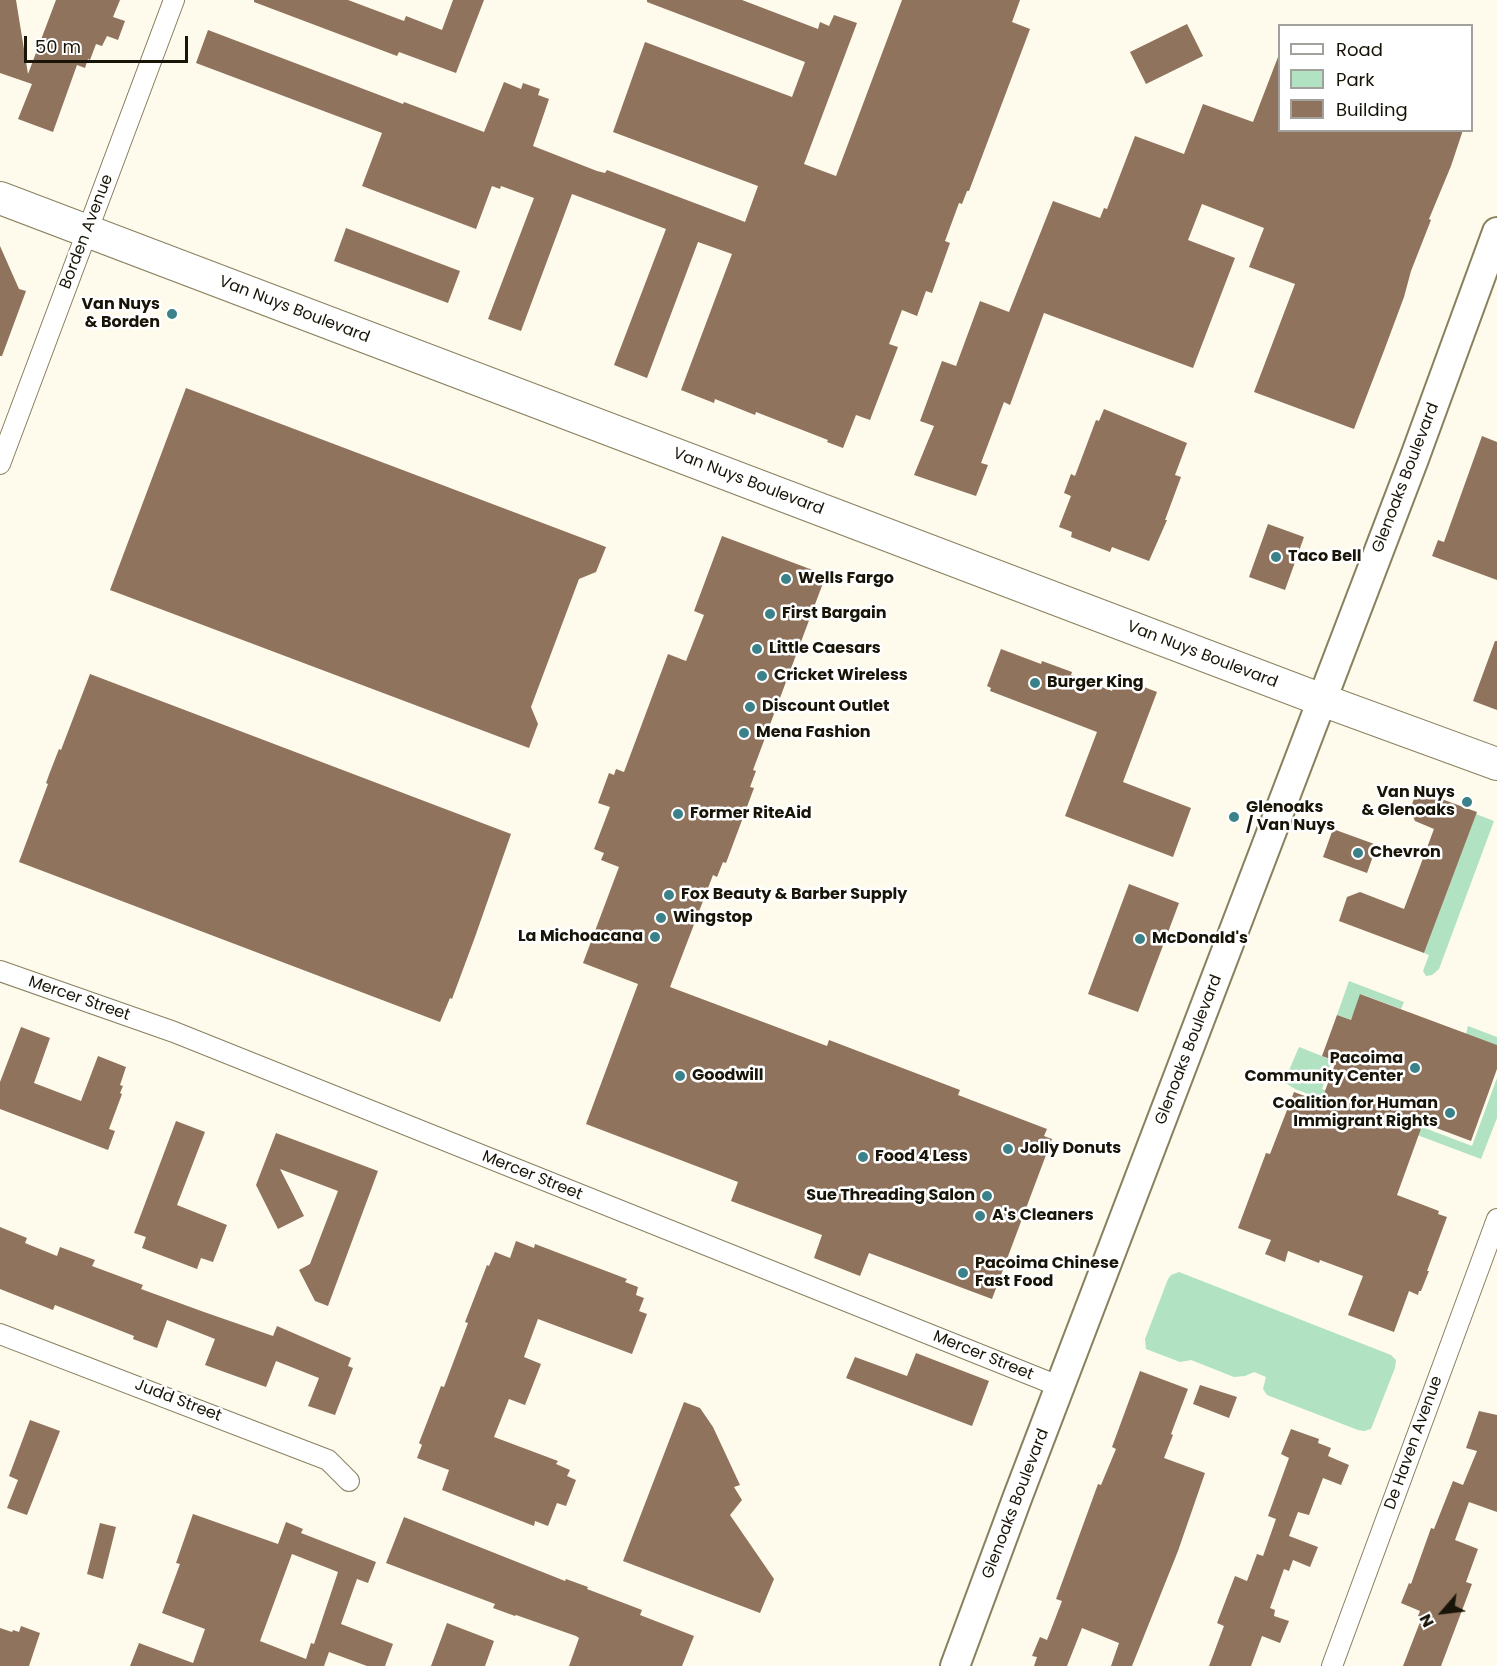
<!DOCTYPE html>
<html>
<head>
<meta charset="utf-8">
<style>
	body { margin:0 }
	#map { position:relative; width:1497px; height:1666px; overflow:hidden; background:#fefaec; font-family:Poppins,sans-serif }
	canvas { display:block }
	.legend { position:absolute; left:1278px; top:24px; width:195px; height:108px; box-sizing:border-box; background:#fff; border:2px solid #a3a19c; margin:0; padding:8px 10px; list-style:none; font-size:18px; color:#181407 }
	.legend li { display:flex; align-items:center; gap:12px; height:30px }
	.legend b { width:30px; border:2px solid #a3a19c }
	.north { position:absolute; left:1413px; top:1582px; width:60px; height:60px; -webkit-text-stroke:4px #fff; paint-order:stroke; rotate:242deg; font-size:16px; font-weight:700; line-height:24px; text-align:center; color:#181407 }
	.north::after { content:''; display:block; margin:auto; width:21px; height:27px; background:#181407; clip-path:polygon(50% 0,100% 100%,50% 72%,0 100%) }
	.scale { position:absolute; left:24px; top:36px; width:164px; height:27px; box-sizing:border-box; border:3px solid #181407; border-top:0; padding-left:8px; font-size:18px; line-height:21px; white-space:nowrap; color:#181407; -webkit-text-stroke:4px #fff; paint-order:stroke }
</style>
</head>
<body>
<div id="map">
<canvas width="1497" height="1666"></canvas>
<ul class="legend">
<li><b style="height:8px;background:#fff"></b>Road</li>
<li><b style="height:16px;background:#b1e2c2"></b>Park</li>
<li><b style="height:16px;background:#8f735c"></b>Building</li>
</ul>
<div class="north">N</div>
<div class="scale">50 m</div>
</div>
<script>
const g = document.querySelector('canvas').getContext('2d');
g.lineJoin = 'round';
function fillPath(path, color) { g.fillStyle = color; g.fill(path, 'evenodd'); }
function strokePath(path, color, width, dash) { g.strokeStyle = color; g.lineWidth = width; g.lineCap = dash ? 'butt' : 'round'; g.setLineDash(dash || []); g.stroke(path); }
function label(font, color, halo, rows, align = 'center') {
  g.font = font + ' Poppins,sans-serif'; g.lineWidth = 5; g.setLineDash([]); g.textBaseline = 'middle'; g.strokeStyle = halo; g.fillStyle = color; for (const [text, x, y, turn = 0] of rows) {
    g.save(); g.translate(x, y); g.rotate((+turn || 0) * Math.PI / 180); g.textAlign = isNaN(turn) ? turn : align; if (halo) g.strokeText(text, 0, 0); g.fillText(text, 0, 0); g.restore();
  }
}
fillPath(new Path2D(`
	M 1476,814 L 1494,821 L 1439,969 L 1432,975 L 1426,976 L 1423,971 L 1429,955 L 1424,953 Z
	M 1349,981 L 1404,1002 L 1401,1009 L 1361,994 L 1351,1020 L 1337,1015 Z
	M 1468,1026 L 1497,1037 L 1497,1045 L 1466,1034 Z
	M 1299,1047 L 1332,1060 L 1322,1089 L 1472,1146 L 1497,1078 L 1497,1118 L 1481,1159 L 1295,1089 L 1284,1082 Z
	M 1179,1272 L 1391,1355 L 1396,1360 L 1395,1368 L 1371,1429 L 1364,1431 L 1358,1430 L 1267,1395 L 1263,1389 L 1266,1377 L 1254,1372 L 1245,1376 L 1234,1377 L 1191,1360 L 1180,1362 L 1146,1349 L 1145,1339 L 1168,1279 L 1171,1275 Z`), '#b1e2c2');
fillPath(new Path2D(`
	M 0,0 L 16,0 L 28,74 L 56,0 L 120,0 L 113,17 L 125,21 L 118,40 L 107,36 L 102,46 L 96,44 L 90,60 L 88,59 L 85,68 L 77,65 L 53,132 L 18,119 L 32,84 L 0,73 Z
	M 254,0 L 348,0 L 404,21 L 406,16 L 442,30 L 453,0 L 484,0 L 456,73 L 399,52 L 397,56 L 254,2 Z
	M 647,0 L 742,0 L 818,29 L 820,22 L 829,26 L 834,15 L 857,23 L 804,164 L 836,176 L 902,0 L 1020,0 L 1012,22 L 1030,29 L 969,191 L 967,191 L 962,204 L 959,203 L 945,241 L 950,243 L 932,293 L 926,291 L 917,316 L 902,310 L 889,344 L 898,347 L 870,420 L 856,415 L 843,448 L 827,442 L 828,440 L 756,412 L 755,415 L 715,399 L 714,403 L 681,390 L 732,254 L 698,242 L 647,378 L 614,365 L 666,229 L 572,194 L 521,331 L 488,319 L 534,198 L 501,186 L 500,189 L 492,186 L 476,229 L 362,186 L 382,133 L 196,63 L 208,30 L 403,104 L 404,102 L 484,132 L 504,82 L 521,89 L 523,83 L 540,89 L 538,95 L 549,99 L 533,146 L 597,171 L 605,173 L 607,170 L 745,222 L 758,186 L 613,132 L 645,42 L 792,97 L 805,62 L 647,2 Z
	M 1187,24 L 1203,56 L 1146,84 L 1130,52 Z
	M 1278,57 L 1280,58 L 1280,130 L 1463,130 L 1451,166 L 1429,219 L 1431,220 L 1411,271 L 1404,297 L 1385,348 L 1354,429 L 1254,392 L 1295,284 L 1249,267 L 1264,228 L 1202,204 L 1188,240 L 1235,258 L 1193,368 L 1044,313 L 1010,405 L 1004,402 L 981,463 L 988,465 L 976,496 L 914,475 L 934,426 L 920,421 L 942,361 L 956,366 L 980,301 L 1009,312 L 1053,201 L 1100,218 L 1104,208 L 1107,209 L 1135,136 L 1184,154 L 1203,104 L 1253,122 Z
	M 346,228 L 460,271 L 448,303 L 334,261 Z
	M 0,246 L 19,289 L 26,291 L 2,356 L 0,356 Z
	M 186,388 L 606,547 L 596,572 L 579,579 L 531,707 L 538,724 L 529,748 L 110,590 Z
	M 1104,409 L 1187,443 L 1175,475 L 1181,477 L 1165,520 L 1167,520 L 1149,561 L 1112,547 L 1110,552 L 1071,537 L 1072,532 L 1059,527 L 1071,496 L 1064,493 L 1071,474 L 1075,476 L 1096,420 L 1099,421 Z
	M 1482,436 L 1497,442 L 1497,580 L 1432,556 L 1438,540 L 1444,542 Z
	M 1268,524 L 1304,537 L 1285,590 L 1249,577 Z
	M 722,536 L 826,575 L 753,770 L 756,771 L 750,787 L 754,788 L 726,863 L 723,862 L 717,877 L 713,875 L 670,987 L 827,1046 L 829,1040 L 960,1090 L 958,1095 L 1047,1129 L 1044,1136 L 1052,1139 L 992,1299 L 869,1253 L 860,1276 L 814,1258 L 822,1235 L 731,1201 L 738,1182 L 586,1124 L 638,984 L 583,963 L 619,867 L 601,860 L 604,853 L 594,849 L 610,807 L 598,803 L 609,773 L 614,775 L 616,769 L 624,772 L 668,654 L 686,661 L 704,615 L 694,611 Z
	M 1495,641 L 1497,641 L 1497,710 L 1473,701 Z
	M 1001,649 L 1041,664 L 1042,661 L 1072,672 L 1071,675 L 1112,691 L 1118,677 L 1157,692 L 1123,782 L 1191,808 L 1173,857 L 1065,816 L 1097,732 L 990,691 L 991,688 L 987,686 Z
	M 90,674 L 511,834 L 475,937 L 452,999 L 450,998 L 440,1022 L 19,862 L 48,784 L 46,783 L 50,772 L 59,749 L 61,750 Z
	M 1417,790 L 1477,812 L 1424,953 L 1339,921 L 1347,897 L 1360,892 L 1404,909 L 1434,829 L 1415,821 L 1410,810 Z
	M 1333,829 L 1377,845 L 1367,873 L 1323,857 Z
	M 1129,884 L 1179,903 L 1138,1012 L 1088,994 Z
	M 1360,994 L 1497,1045 L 1497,1069 L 1471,1141 L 1423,1123 L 1397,1195 L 1439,1211 L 1438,1214 L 1447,1217 L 1427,1271 L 1429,1271 L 1421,1291 L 1419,1291 L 1418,1295 L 1409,1291 L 1394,1332 L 1348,1315 L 1363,1276 L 1320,1260 L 1319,1263 L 1288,1251 L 1285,1262 L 1265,1254 L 1271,1240 L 1238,1228 L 1266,1153 L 1270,1154 L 1294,1092 L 1321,1102 L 1336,1061 L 1322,1056 L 1337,1015 L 1351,1020 Z
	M 21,1027 L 50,1038 L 34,1083 L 81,1101 L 98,1056 L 126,1067 L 120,1085 L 123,1086 L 120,1093 L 122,1094 L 109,1129 L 115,1131 L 108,1150 L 0,1109 L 0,1082 Z
	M 176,1121 L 205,1132 L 177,1205 L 227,1225 L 213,1262 L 201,1258 L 197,1269 L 142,1248 L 146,1237 L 134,1233 Z
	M 276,1133 L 378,1171 L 328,1306 L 315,1301 L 299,1270 L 310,1264 L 338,1191 L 280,1169 L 304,1216 L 278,1229 L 256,1185 Z
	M 0,1227 L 27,1238 L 25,1243 L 57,1256 L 60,1247 L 95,1260 L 92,1266 L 143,1285 L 141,1289 L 204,1312 L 273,1336 L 277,1326 L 351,1358 L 348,1366 L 353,1368 L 335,1415 L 308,1406 L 319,1378 L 276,1361 L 266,1387 L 205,1365 L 215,1339 L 167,1320 L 157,1348 L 133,1339 L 134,1336 L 55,1305 L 53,1310 L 0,1289 Z
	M 516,1241 L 534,1248 L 535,1244 L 627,1279 L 625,1282 L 638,1287 L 636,1295 L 644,1298 L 639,1311 L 647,1314 L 632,1354 L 538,1319 L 524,1357 L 541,1364 L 525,1405 L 509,1399 L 494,1437 L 558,1461 L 556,1464 L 570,1470 L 567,1476 L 576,1480 L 566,1506 L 557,1503 L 548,1526 L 535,1521 L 534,1526 L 442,1490 L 449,1470 L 417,1458 L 422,1445 L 419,1443 L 441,1386 L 444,1387 L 468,1323 L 465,1322 L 487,1265 L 489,1266 L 495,1252 L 510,1258 Z
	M 916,1353 L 989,1381 L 972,1426 L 846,1378 L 855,1357 L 907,1376 Z
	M 1140,1371 L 1188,1389 L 1171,1434 L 1173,1435 L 1164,1458 L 1205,1473 L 1178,1551 L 1132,1666 L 1111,1666 L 1119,1643 L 1082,1628 L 1067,1666 L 1034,1666 L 1037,1657 L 1032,1656 L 1040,1637 L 1047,1640 L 1062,1601 L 1056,1599 L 1098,1484 L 1101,1485 L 1116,1449 L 1112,1447 Z
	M 1200,1385 L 1237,1397 L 1229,1418 L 1193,1404 Z
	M 684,1402 L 700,1408 L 713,1427 L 740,1485 L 734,1487 L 742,1500 L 730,1515 L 774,1579 L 760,1613 L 623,1561 Z
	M 1479,1411 L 1497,1415 L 1497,1512 L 1469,1502 L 1455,1540 L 1478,1549 L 1466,1582 L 1472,1584 L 1441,1666 L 1403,1666 L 1422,1617 L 1418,1616 L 1420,1611 L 1401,1603 L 1409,1583 L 1411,1584 L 1431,1528 L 1434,1529 L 1453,1481 L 1463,1485 L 1477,1451 L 1466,1448 Z
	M 30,1420 L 60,1431 L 27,1515 L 7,1508 L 18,1480 L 9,1476 Z
	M 1291,1429 L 1319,1439 L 1318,1443 L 1331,1448 L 1328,1456 L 1349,1465 L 1341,1485 L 1323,1478 L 1309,1515 L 1298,1512 L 1289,1536 L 1318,1547 L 1310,1567 L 1293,1560 L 1289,1571 L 1284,1569 L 1270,1608 L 1275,1610 L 1274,1616 L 1289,1621 L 1280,1643 L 1262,1636 L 1251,1666 L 1209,1666 L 1224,1626 L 1217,1623 L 1235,1576 L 1247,1581 L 1257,1554 L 1263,1556 L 1276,1519 L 1268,1516 L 1289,1458 L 1281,1454 Z
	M 193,1514 L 278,1544 L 286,1522 L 303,1529 L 301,1533 L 376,1562 L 368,1583 L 357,1579 L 341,1624 L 393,1644 L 385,1666 L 367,1666 L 329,1652 L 324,1666 L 130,1666 L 139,1643 L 193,1663 L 205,1629 L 162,1613 L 180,1564 L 176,1563 ZM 292,1554 L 338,1572 L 314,1644 L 311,1643 L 306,1659 L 260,1641 Z
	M 404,1517 L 565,1581 L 566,1579 L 588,1587 L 587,1589 L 642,1610 L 640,1615 L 694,1636 L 682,1666 L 569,1666 L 579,1638 L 576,1636 L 516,1615 L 515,1616 L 493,1608 L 495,1604 L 386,1563 Z
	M 100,1523 L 116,1527 L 103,1579 L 87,1574 Z
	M 447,1623 L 494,1641 L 485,1666 L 431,1666 Z
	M 21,1626 L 40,1633 L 29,1666 L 0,1666 L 0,1628 L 12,1632 L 13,1630 L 19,1632 Z`), '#8f735c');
const minor = new Path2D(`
	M 0,464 L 174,0
	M 0,971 L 174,1032 L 1061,1387
	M 0,1334 L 328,1460 L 349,1481
	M 1332,1666 L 1497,1219`);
const secondary = new Path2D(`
	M 955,1666 L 1018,1496 L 1414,459 L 1497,232`);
const primary = new Path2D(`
	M 0,198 L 1322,700 L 1497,764`);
strokePath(minor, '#88805e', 22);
strokePath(secondary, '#88805e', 32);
strokePath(primary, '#88805e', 34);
strokePath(minor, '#fff', 20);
strokePath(secondary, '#fff', 28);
strokePath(primary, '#fff', 32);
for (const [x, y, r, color] of [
	[172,314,6,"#3a818a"],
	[1276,557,6,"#3a818a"],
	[786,579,6,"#3a818a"],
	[770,614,6,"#3a818a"],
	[757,649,6,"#3a818a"],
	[762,676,6,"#3a818a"],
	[1035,683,6,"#3a818a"],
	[750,707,6,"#3a818a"],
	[744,733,6,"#3a818a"],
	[1467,802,6,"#3a818a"],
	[678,814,6,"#3a818a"],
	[1234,817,6,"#3a818a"],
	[1358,853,6,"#3a818a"],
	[669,895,6,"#3a818a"],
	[661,918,6,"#3a818a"],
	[655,937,6,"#3a818a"],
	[1140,939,6,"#3a818a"],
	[1415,1068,6,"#3a818a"],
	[680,1076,6,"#3a818a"],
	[1450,1113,6,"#3a818a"],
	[1008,1149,6,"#3a818a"],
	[863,1157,6,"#3a818a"],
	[987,1196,6,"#3a818a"],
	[980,1216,6,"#3a818a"],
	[963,1273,6,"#3a818a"]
]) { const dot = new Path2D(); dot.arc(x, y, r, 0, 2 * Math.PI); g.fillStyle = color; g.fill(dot); strokePath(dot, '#fff', 2); }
label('16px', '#181407', '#fff', [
	["Borden Avenue",87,232,-69],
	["Van Nuys Boulevard",294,310,21],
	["Glenoaks Boulevard",1406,478,-69],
	["Van Nuys Boulevard",748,482,21],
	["Van Nuys Boulevard",1202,655,21],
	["Mercer Street",79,999,19],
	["Glenoaks Boulevard",1189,1050,-69],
	["Mercer Street",532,1176,22],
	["Mercer Street",983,1356,22],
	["Judd Street",178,1401,21],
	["De Haven Avenue",1414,1443,-70],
	["Glenoaks Boulevard",1016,1504,-69]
]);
label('bold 16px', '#181407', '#fff', [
	["Van Nuys",160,305,"right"],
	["& Borden",160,323,"right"],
	["Taco Bell",1288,557],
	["Wells Fargo",798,579],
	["First Bargain",782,614],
	["Little Caesars",769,649],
	["Cricket Wireless",774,676],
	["Burger King",1047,683],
	["Discount Outlet",762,707],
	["Mena Fashion",756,733],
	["Van Nuys",1455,793,"right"],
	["& Glenoaks",1455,811,"right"],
	["Glenoaks",1246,808],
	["/ Van Nuys",1246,826],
	["Former RiteAid",690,814],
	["Chevron",1370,853],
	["Fox Beauty & Barber Supply",681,895],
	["Wingstop",673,918],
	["La Michoacana",643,937,"right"],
	["McDonald's",1152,939],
	["Pacoima",1403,1059,"right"],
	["Community Center",1403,1077,"right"],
	["Goodwill",692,1076],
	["Coalition for Human",1438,1104,"right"],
	["Immigrant Rights",1438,1122,"right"],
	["Jolly Donuts",1020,1149],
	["Food 4 Less",875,1157],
	["Sue Threading Salon",975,1196,"right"],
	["A's Cleaners",992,1216],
	["Pacoima Chinese",975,1264],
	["Fast Food",975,1282]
], 'left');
</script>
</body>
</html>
